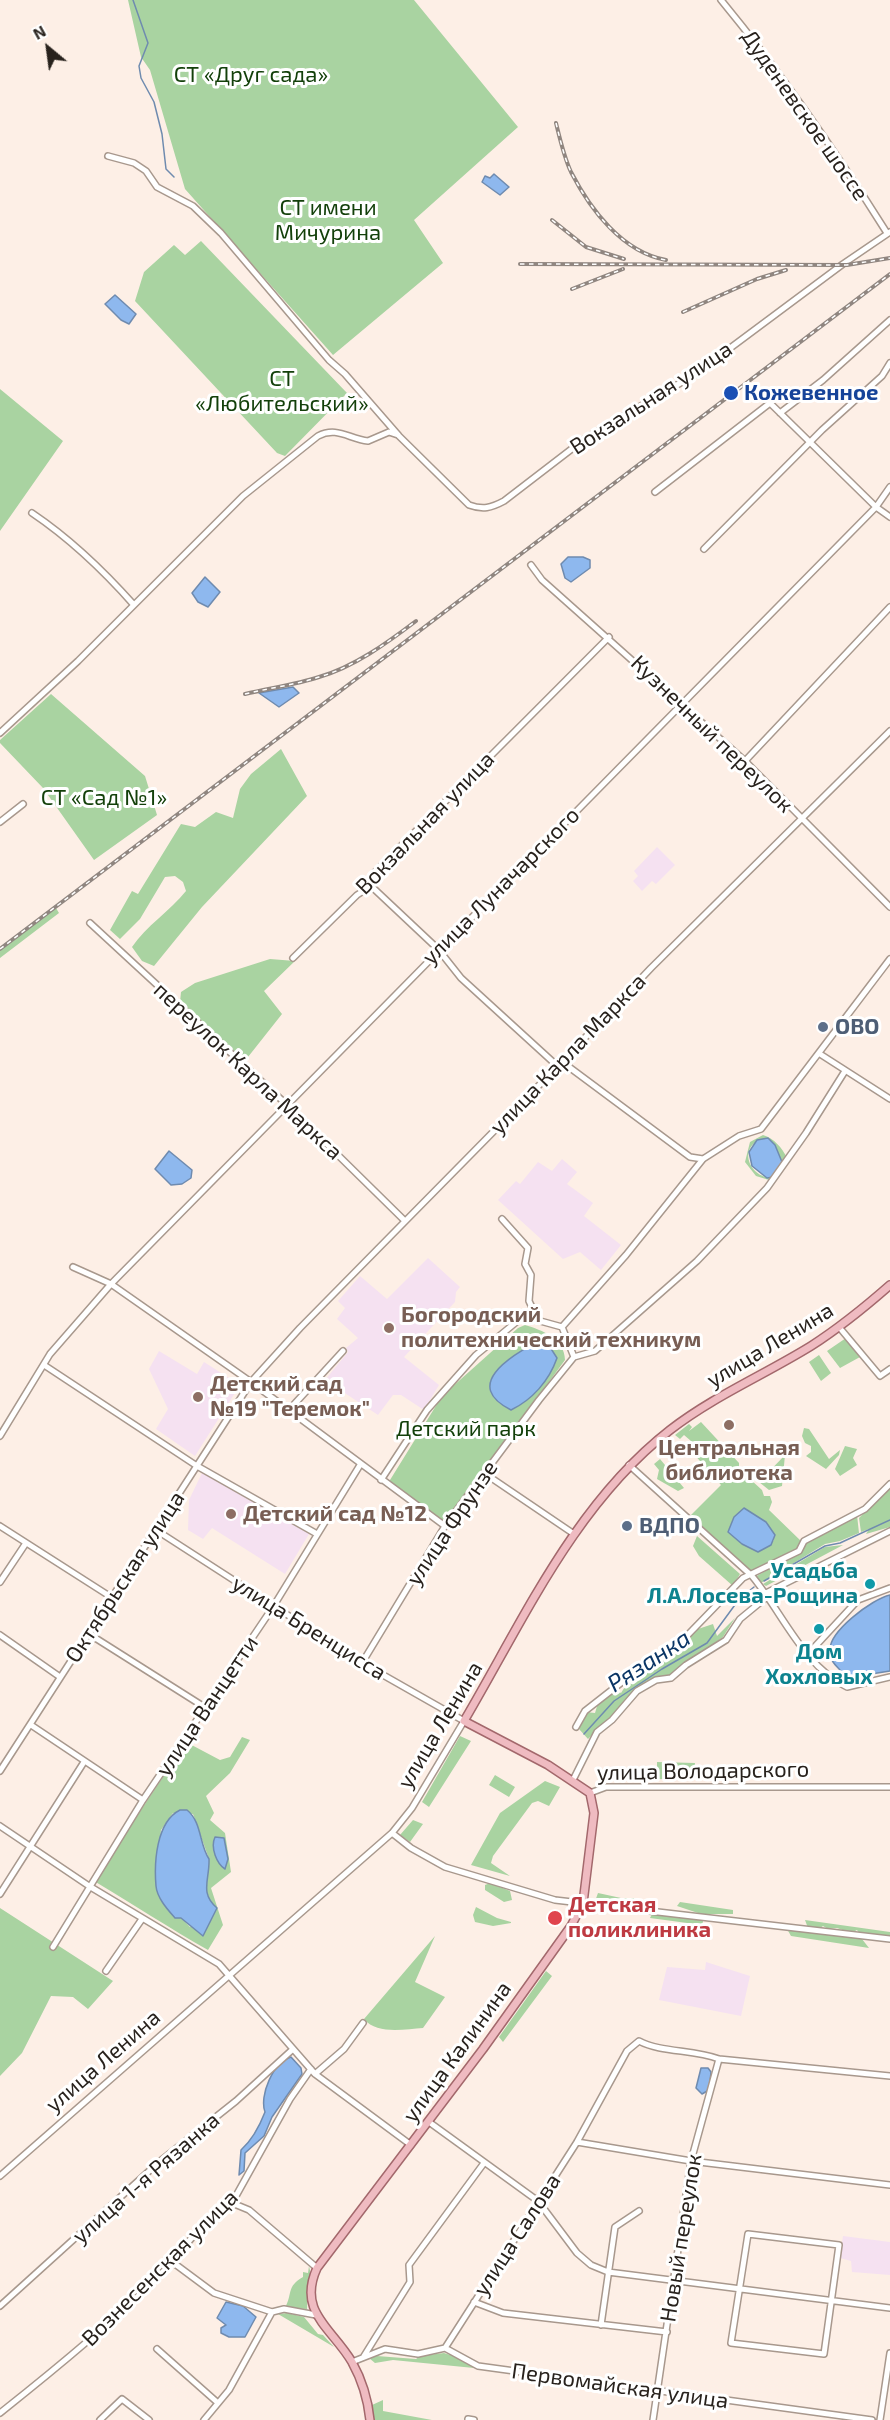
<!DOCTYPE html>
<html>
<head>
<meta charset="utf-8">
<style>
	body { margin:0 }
	#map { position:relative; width:890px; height:2420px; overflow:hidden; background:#fdefe6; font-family:"Exo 2",sans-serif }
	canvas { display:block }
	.north { position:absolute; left:18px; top:18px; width:60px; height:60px; -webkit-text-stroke:4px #fff; paint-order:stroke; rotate:331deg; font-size:16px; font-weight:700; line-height:24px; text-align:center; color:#28221d }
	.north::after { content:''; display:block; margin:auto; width:21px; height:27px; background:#28221d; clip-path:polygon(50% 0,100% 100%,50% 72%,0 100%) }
</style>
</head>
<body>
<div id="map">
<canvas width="890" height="2420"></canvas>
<div class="north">N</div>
</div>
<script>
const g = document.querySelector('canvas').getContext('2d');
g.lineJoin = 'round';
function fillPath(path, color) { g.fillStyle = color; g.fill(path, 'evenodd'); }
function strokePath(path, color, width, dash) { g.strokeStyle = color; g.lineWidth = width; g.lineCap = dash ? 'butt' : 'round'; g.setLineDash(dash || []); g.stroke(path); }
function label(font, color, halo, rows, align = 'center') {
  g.font = font + ' "Exo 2",sans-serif'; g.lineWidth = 6; g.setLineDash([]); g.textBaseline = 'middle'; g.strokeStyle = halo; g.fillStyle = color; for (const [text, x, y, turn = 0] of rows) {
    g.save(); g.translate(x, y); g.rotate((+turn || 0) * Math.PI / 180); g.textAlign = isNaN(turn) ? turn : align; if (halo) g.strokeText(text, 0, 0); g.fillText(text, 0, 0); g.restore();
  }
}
fillPath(new Path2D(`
	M 657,847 L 675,865 L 656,884 L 652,881 L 642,891 L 633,881 L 638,876 L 634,871 Z
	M 562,1159 L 577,1172 L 567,1184 L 593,1203 L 584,1216 L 621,1245 L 601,1270 L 580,1252 L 563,1259 L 498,1200 L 516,1181 L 520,1184 L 538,1162 L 552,1171 Z
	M 428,1258 L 460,1287 L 456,1292 L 455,1302 L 404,1357 L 439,1385 L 424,1410 L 401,1395 L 393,1395 L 378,1415 L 325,1380 L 348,1352 L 346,1348 L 358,1338 L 337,1319 L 345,1308 L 338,1301 L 360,1276 L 387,1299 Z
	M 159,1351 L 197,1374 L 204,1362 L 240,1385 L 195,1456 L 156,1429 L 168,1409 L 149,1369 Z
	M 202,1473 L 309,1534 L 285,1574 L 212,1528 L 203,1539 L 188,1530 L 189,1500 Z
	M 706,1962 L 750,1976 L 741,2016 L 659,2000 L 667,1967 L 705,1970 Z
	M 843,2236 L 890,2242 L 890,2275 L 852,2272 L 851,2261 L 840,2258 Z`), '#f5e1f1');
fillPath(new Path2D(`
	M 128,0 L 414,0 L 518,127 L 414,220 L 443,263 L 333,355 L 185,189 L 150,70 L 141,57 Z
	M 201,241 L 347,393 L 285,456 L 277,453 L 135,301 L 144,272 L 174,245 L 185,255 Z
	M 0,389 L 63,441 L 0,531 Z
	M 51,694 L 145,776 L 157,815 L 94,860 L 43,788 L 0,743 L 0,740 Z
	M 281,749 L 307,796 L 202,907 L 154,966 L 142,961 L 132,947 C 146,926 170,911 186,891 L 183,882 L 175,876 L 165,877 L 140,919 L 120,939 L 110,930 L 132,891 L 138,894 L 181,824 L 195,827 L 216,812 L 233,818 L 240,789 L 251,774 Z
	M 56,908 L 59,913 L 0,958 L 0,950 Z
	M 270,959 L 295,961 L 264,991 L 282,1014 L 248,1057 L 241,1057 L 180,1002 L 181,992 L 195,983 Z
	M 763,1135 C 774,1138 782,1148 787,1158 L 782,1164 L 775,1145 L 768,1138 C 736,1142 747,1178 773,1178 L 769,1180 L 756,1176 L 745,1162 L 750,1142 Z
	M 525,1325 C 542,1330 565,1339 565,1360 L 450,1517 L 442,1521 L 390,1483 L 390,1480 L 442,1396 L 518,1328 Z
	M 846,1338 L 860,1357 L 840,1368 L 827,1351 Z
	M 819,1355 L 831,1373 L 821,1381 L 809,1362 Z
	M 701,1422 L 739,1463 L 739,1469 L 762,1490 L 764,1496 L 770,1496 L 772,1502 L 769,1510 L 801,1541 L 797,1549 L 752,1573 L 690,1516 L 721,1485 L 686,1445 L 691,1441 L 684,1435 L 680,1439 L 675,1435 L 689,1424 L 692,1427 L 689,1431 ZM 744,1508 L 766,1522 L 774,1540 L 759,1552 L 728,1532 L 734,1517 Z
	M 804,1428 L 809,1429 L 829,1459 L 840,1450 L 839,1455 L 826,1469 L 806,1456 L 811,1452 L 811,1446 L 805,1443 L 802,1436 Z
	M 845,1446 L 857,1449 L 853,1458 L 857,1465 L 840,1476 L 835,1469 Z
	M 785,1455 L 782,1486 L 769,1490 L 759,1482 Z
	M 660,1459 L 684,1488 L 678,1491 L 657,1479 L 659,1470 L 654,1464 Z
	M 890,1487 L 890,1527 L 866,1534 L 869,1529 L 861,1532 L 859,1518 Z
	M 857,1515 L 859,1533 L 840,1541 L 825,1544 L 761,1583 L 755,1577 L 800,1551 L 806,1542 Z
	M 697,1536 L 740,1574 L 733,1586 L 699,1556 L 693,1546 Z
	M 843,1545 L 766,1586 L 763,1584 L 825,1547 Z
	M 735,1618 L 723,1637 L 671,1675 L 639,1688 L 588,1739 L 579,1729 L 586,1712 L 595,1713 L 598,1703 L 614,1689 L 621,1693 L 628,1682 L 634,1680 L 641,1672 L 675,1651 L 695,1630 L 713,1624 L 717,1636 Z
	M 460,1736 L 471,1741 L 429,1807 L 422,1802 Z
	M 242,1737 L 250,1740 L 230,1773 L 206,1796 L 214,1813 L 210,1820 L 225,1833 L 231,1872 L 211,1888 L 223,1925 L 208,1950 C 169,1928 133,1904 94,1881 L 186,1742 L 220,1760 L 230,1757 ZM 173,1813 L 193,1814 L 209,1859 L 205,1889 L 212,1904 L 190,1927 L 161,1896 L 156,1887 L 161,1830 Z
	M 657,1762 L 695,1763 L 694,1780 L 657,1779 Z
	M 495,1775 L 515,1787 L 509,1797 L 489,1785 Z
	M 545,1781 L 560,1787 L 549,1806 L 538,1801 L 532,1803 L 493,1856 L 491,1863 L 510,1876 L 471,1865 L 500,1813 Z
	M 413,1820 L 423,1824 L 410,1842 L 400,1835 Z
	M 490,1883 L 510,1891 L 512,1900 L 504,1902 L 485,1890 L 485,1885 Z
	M 598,1893 L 621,1898 L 634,1898 L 635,1904 L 594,1904 Z
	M 680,1902 L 733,1910 L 733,1914 L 701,1914 L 677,1906 Z
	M 476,1907 L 497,1918 L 511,1922 L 511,1923 L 493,1926 L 475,1922 L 473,1915 Z
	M 0,1908 L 113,1981 L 88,2009 L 73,1997 L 51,1996 L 22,2053 L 0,2076 Z
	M 653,1912 L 704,1918 L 702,1925 L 650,1918 Z
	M 805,1920 L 890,1932 L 890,1938 L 859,1933 L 857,1930 L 851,1933 L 837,1928 L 828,1929 L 823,1926 L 819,1929 L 808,1928 Z
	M 787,1929 L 856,1937 L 862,1939 L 869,1948 L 791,1936 Z
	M 435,1936 L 415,1982 L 445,1997 L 423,2028 C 405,2029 377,2035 364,2019 Z
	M 546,1971 L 552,1976 L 503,2042 L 499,2037 Z
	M 309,2266 C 313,2278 307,2296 307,2309 L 285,2308 C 293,2293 286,2287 303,2277 L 303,2272 L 308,2273 Z
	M 287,2313 L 304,2317 L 318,2334 L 323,2335 L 334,2347 L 278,2314 Z
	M 444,2353 L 457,2357 L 474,2368 L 393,2360 L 375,2363 L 369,2358 L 377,2356 L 416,2359 L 420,2356 Z
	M 383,2400 L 383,2411 L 432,2420 L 371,2420 L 372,2405 Z`), '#a9d3a1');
const water = new Path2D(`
	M 494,174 L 509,187 L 500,195 L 482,182 L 485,176 L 490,178 Z
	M 115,295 L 136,314 L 129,324 L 121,320 L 105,304 Z
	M 568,557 L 583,557 L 590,560 L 590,568 L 571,582 L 565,578 L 561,564 Z
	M 205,577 L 220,592 L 208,607 L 198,602 L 192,593 Z
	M 293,687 L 299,693 L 279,707 L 259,693 Z
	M 768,1138 L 775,1145 L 782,1162 L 773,1177 L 767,1178 L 752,1166 L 749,1152 L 757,1140 Z
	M 169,1151 L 192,1170 L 191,1178 L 182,1184 L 171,1185 L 155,1169 Z
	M 541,1339 L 548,1344 L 557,1358 C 549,1381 532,1400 511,1410 C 460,1384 514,1355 541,1339 Z
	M 744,1508 L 766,1522 L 775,1535 L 771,1545 L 758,1552 L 742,1544 L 728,1532 L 734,1517 Z
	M 890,1595 L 890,1671 L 846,1678 C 841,1668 830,1665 830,1651 C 828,1632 872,1599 890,1595 Z
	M 180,1810 L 187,1810 C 202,1822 199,1844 209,1859 C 210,1879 199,1893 217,1908 L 203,1936 L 181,1918 L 175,1918 C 168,1910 157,1898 156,1886 C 154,1863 156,1822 180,1810 Z
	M 215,1837 L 224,1838 L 228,1859 L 225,1869 C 217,1864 210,1848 215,1837 Z
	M 291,2057 L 301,2068 L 302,2074 L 272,2117 L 264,2136 L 245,2153 L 244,2171 L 239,2175 L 241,2150 C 251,2141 260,2125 265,2112 C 259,2096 273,2062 291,2057 Z
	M 701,2068 L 708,2068 L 711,2072 L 709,2090 L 702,2094 L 696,2088 Z
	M 226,2302 L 243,2306 L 256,2317 L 245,2337 L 229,2337 L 221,2333 L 221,2328 L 226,2325 L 217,2318 Z`);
fillPath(water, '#8eb8ee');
strokePath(water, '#6f8baf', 1.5);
strokePath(new Path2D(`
	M 133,0 L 148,43 L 139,66 L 141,78 L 154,102 L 162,134 L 166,169 L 174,177
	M 764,1581 L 825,1546 L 840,1543 L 890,1520
	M 584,1734 L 614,1701 L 662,1669 L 707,1643 L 740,1598 L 754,1587`), '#6f8baf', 1.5);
const minor = new Path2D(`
	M 721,0 C 782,74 836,152 887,233
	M 108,156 L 134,163 L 146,171 L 157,187 L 193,206 L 221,233 L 329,360 L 345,374 L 399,436 L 469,505 C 483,510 491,508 504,501 L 586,438 L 694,375 L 843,264 L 890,232
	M 780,413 L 823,380 L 890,320
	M 655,492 L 770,403 L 876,507 L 890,517
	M 32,513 C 72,540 103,570 134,605
	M 704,549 L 822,430 L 882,376 L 890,363
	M 531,565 L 542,580 L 745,761 L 890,907
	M 0,733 L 78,661 L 243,496 L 318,436 C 337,426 349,439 368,441 L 389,432 L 398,435
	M 745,761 L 890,607
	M 0,822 L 23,804
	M 371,886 L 438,949 L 461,978 L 553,1062 L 569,1067 L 690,1157 L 703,1159
	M 90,923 L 286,1104 L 405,1221
	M 293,958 L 357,895 L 371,886 L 375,872 L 609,637
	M 820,1054 L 890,1099
	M 502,1219 L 528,1248 L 525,1264 L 531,1275 L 529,1301 L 538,1320
	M 73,1267 L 111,1284 L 251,1382 L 445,1526
	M 562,1327 L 626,1255 L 703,1159 L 739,1136 L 761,1129 L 890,959
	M 562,1327 L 574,1357
	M 839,1327 L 880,1376 L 890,1369
	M 574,1357 L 595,1351 L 697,1261 L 767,1188 L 806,1133 L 845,1071
	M 44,1365 L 197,1466 L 317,1534
	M 288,1411 L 343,1351
	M 0,1436 L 50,1354 L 111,1284 L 876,507 L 890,487
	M 629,1465 L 752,1576 C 782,1612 803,1666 847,1687 L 890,1677
	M 484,1473 L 574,1534
	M 381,1480 L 427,1410 L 476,1355 L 520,1319 L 533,1319 L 562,1327
	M 0,1526 L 111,1597
	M 0,1582 L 26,1543
	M 89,1634 L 206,1708
	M 0,1635 L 60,1677
	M 808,1654 L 858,1600 L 890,1588
	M 362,1663 L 445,1526 L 539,1400 L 574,1357
	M 31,1725 L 143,1800
	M 576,1727 L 585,1711 L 631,1675 L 657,1662 L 678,1645 L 743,1578 L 799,1551 L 804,1541 L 865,1509 L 890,1484
	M 0,1771 L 251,1382 L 300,1328 L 561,1063 L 651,968 L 890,731
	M 573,1780 L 597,1732 L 612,1720 L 637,1691 L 656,1680 L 671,1678 L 686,1665 L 726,1640 L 740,1619 L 768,1596 L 766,1593 L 890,1531
	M 590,1793 L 606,1787 L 890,1787
	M 0,1826 L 89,1886 L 219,1964 L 315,2074 L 411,2145
	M 392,1833 L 411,1848 L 445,1867 L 555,1900 L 890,1939
	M 0,1894 L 84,1762
	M 53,1947 L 143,1800 L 273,1607 L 360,1465
	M 106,1971 L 142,1919
	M 315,2074 L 344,2049 L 363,2023
	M 429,2122 L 538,2201 L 577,2253 L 591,2265 L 608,2272 L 890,2308
	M 577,2142 L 691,2161 L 890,2185
	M 0,2176 L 392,1833 L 412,1808 L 464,1721 L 362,1663 L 156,1530
	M 232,2203 L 249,2210 L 317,2268
	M 748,2234 L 839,2245 L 824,2354 L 731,2343 Z
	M 171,2261 L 214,2293 L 272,2312
	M 474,2302 L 503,2313 L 667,2332
	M 0,2306 L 158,2163 L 236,2101 L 292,2050
	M 601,2325 L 615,2227 L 639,2211
	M 445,2348 L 478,2366 L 872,2420
	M 157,2349 L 218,2403
	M 364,2356 L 410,2282 L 409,2265 L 484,2163
	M 352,2362 L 385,2349 L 418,2354 L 445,2348 L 577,2142 L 627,2051 L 639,2041 C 662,2053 693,2049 719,2059 L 890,2076
	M 0,2413 C 53,2371 106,2328 154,2281 C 181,2255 199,2221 232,2203 L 290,2099 L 311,2069
	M 468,2419 L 474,2420
	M 100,2420 L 122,2399 L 149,2420
	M 204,2420 L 229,2390 L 272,2312 L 284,2309 L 316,2315
	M 653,2420 L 691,2161 L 719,2059
	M 880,2420 L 890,2353`);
const major = new Path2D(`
	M 370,2420 C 368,2400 362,2380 352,2362 C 332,2328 297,2312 317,2268 L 483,2049 L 571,1926 L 583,1903 L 594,1813 L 590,1793 L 548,1765 L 464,1721 C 524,1619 575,1504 670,1430 C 714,1396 764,1375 811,1346 C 839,1328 865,1307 890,1285`);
strokePath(minor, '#a8988d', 8);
strokePath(major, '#a3686c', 10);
strokePath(minor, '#fff', 5);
strokePath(major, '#efbbc1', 7);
const rail = new Path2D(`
	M 556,123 C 560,139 564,157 571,172 C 590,209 622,252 666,260
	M 552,220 L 586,247 L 624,259
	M 520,264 L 847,265 L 890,258
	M 572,289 L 623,269
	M 683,312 L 757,279 L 786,270
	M 245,694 C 269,688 295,685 319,677 C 354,667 387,643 416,621
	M 0,949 L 890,274`);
strokePath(rail, '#908680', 4);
strokePath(rail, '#fff', 1.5, [4.5]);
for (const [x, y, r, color] of [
	[731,393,8,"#1a4fb4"],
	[823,1027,6,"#5c6f8a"],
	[389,1328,6,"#8d6e63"],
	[198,1397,6,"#8d6e63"],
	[729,1425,6,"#8d6e63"],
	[231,1514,6,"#8d6e63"],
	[627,1526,6,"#5c6f8a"],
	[870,1584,6,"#0f9aa8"],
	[819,1629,6,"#0f9aa8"],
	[555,1918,8,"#e0444e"]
]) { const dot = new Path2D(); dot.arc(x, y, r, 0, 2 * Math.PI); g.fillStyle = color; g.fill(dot); strokePath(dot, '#fff', 2); }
label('22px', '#13400a', '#fff', [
	["СТ «Друг сада»",251,75],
	["СТ имени",328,208],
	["Мичурина",328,233],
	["СТ",282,379],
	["«Любительский»",282,404],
	["СТ «Сад №1»",104,798],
	["Детский парк",466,1429]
]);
label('22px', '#28221d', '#fff', [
	["Дуденевское шоссе",805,115,55],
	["Вокзальная улица",651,398,-33],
	["Кузнечный переулок",712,734,44],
	["Вокзальная улица",425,823,-46],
	["улица Луначарского",501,886,-45],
	["улица Карла Маркса",568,1054,-46],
	["переулок Карла Маркса",248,1071,43],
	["улица Ленина",770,1345,-31],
	["улица Фрунзе",452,1523,-56],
	["Октябрьская улица",125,1577,-57],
	["улица Бренцисса",309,1628,32],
	["улица Ванцетти",207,1706,-56],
	["улица Ленина",440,1725,-59],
	["улица Володарского",703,1771,-1],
	["улица Калинина",457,2052,-54],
	["улица Ленина",103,2061,-41],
	["улица 1-я Рязанка",146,2178,-41],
	["улица Салова",517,2235,-57],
	["Новый переулок",681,2238,-81],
	["Вознесенская улица",160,2268,-45],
	["Первомайская улица",620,2386,8]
]);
label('bold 22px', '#164399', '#fff', [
	["Кожевенное",744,393]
], 'left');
label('bold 22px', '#4e5e75', '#fff', [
	["ОВО",835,1027],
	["ВДПО",639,1526]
], 'left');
label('bold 22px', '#785e54', '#fff', [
	["Богородский",401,1315],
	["политехнический техникум",401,1340],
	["Детский сад",210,1384],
	["№19 \"Теремок\"",210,1409],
	["Центральная",729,1448,"center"],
	["библиотека",729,1473,"center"],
	["Детский сад №12",243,1514]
], 'left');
label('bold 22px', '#0d838f', '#fff', [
	["Усадьба",858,1571],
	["Л.А.Лосева-Рощина",858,1596],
	["Дом",819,1652,"center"],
	["Хохловых",819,1677,"center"]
], 'right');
label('bold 22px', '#be3a42', '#fff', [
	["Детская",568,1905],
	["поликлиника",568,1930]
], 'left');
label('italic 24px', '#0a3565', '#fff', [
	["Рязанка",649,1661,-33]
]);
</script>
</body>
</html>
